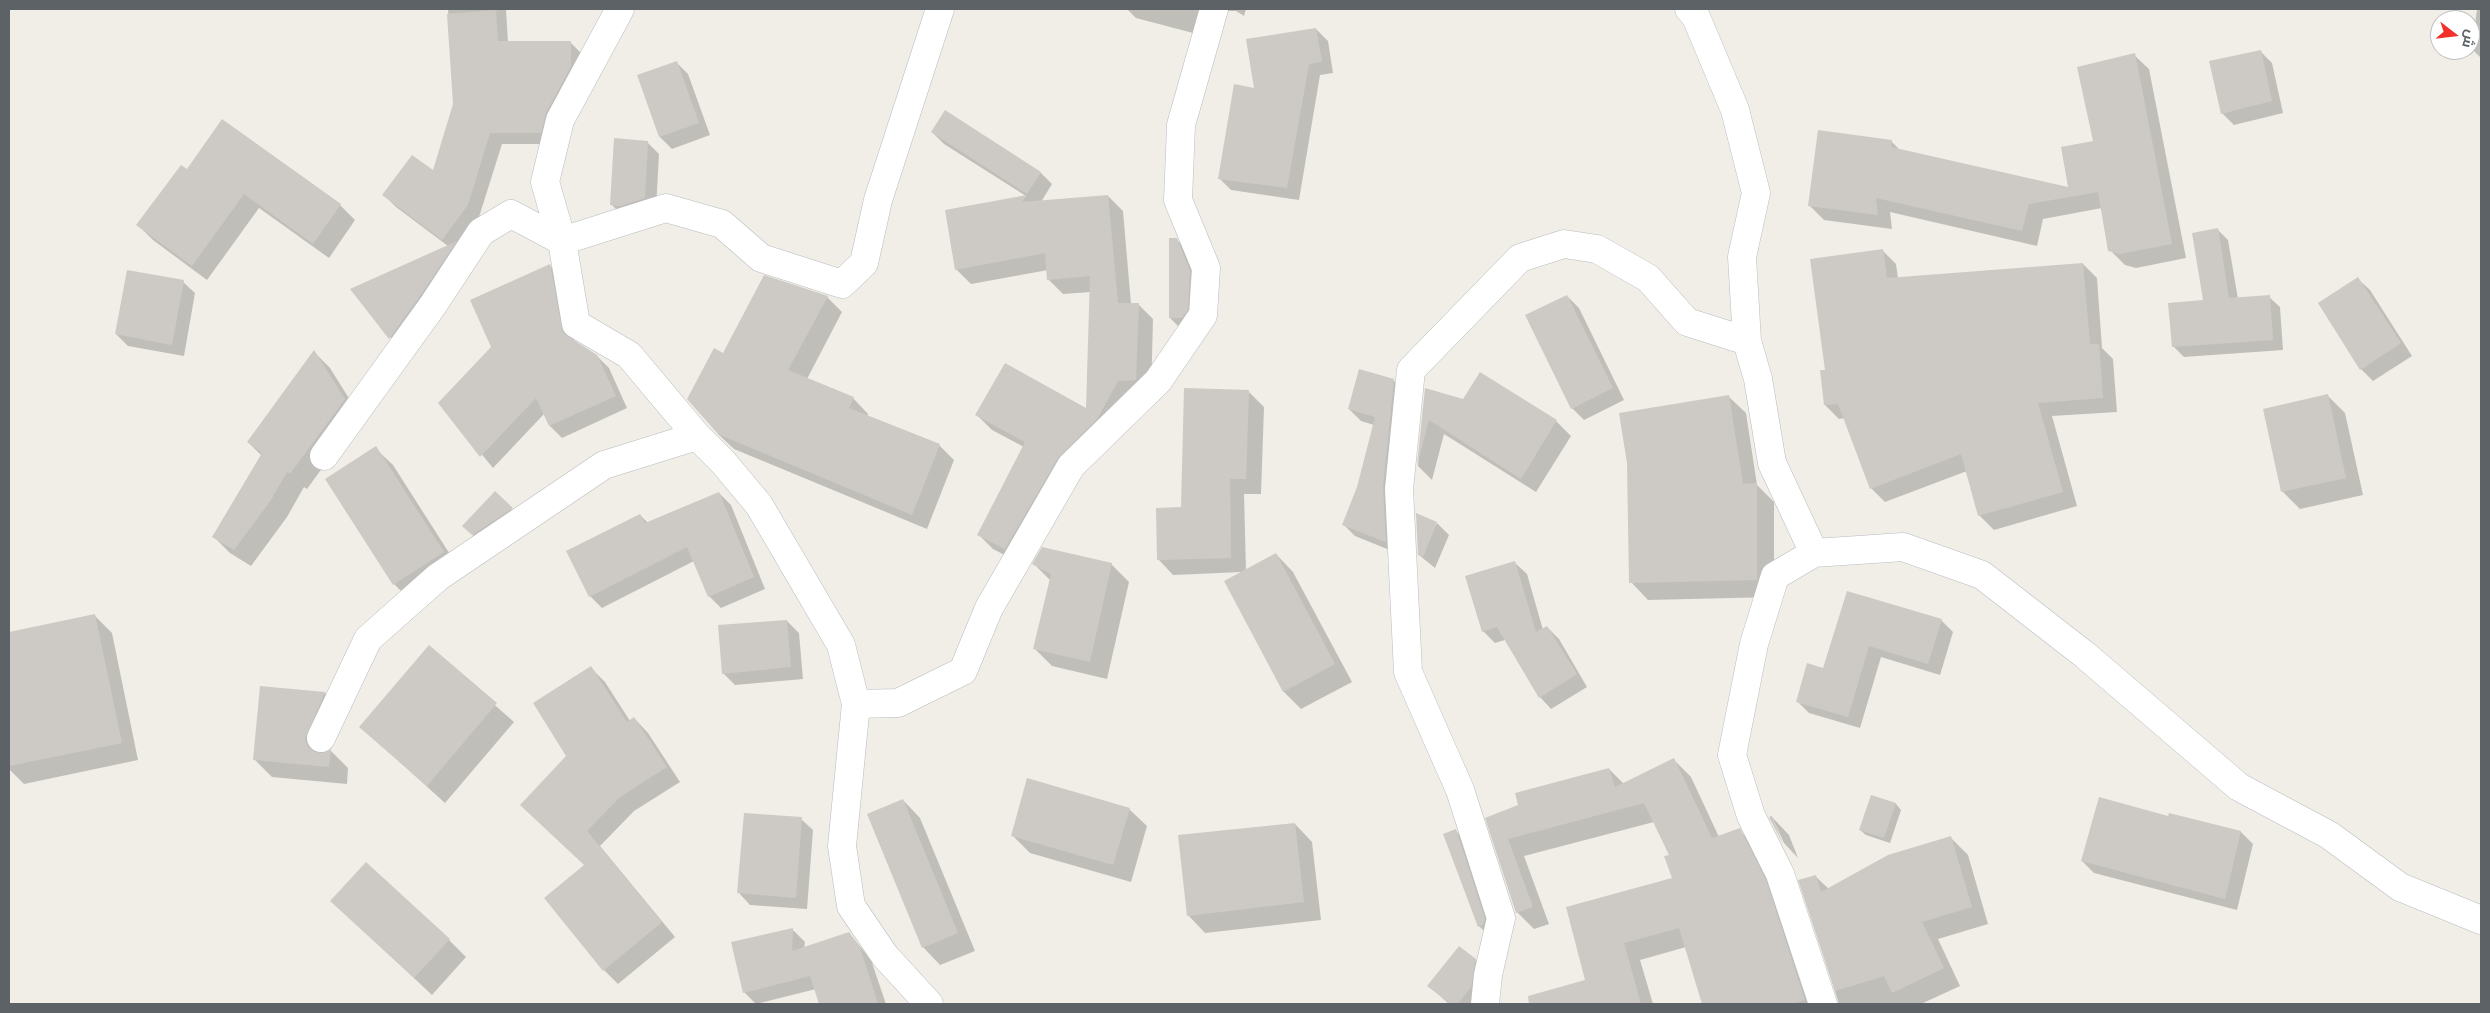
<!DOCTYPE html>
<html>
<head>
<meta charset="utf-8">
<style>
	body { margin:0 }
	#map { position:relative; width:2490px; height:1013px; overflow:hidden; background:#f0eee6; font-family:Karla,Cairo,sans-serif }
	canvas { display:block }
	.frame { position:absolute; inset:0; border:10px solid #5d6267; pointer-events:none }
	.north { position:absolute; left:2430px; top:10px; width:50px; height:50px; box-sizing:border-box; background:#fff; border:1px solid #bec0c2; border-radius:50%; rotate:106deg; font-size:14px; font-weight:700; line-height:20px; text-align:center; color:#5d6267 }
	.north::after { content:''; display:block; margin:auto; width:18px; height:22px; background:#f2312a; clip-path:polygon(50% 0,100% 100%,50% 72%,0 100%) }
</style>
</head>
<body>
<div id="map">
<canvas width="2490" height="1013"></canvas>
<div class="frame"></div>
<div class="north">ش</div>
</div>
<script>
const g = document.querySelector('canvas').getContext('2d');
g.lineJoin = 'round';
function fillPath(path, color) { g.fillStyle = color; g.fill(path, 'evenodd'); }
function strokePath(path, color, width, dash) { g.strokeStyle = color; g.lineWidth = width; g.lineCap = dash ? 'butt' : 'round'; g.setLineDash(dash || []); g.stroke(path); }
fillPath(new Path2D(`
	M 448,9 L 506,9 L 508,43 L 571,43 L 583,55 L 553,144 L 502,144 L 479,217 L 459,245 L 401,350 L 352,290 L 448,246 L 396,207 L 384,195 L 433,172 L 454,104 Z
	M 1127,9 L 1246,9 L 1244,16 L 1236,11 L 1229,11 L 1221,15 L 1212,38 L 1136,18 Z
	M 2477,9 L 2481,9 L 2481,58 L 2472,49 Z
	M 1316,29 L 1328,41 L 1333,73 L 1320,75 L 1299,200 L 1231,190 L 1219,178 Z
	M 2260,51 L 2272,63 L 2283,113 L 2234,125 L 2222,113 Z
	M 2134,55 L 2149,69 L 2186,258 L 2136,268 L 2125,265 L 2110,250 L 2102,208 L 2043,219 L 2037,246 L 1890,212 L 1892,229 L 1824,220 L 1809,205 L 1891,141 L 1900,150 L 2070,189 Z
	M 676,62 L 688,74 L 710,135 L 672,149 L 660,137 L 638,76 Z
	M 932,132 L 1040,172 L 1052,184 L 1041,202 L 1108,196 L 1123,211 L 1131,304 L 1138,304 L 1153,319 L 1151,395 L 1072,473 L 1020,563 L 993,549 L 979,535 L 1024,447 L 992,430 L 977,415 L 1087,410 L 1091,292 L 1063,294 L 1048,279 L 1048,270 L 971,284 L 956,269 L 1026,196 L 944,144 Z
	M 647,142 L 659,154 L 656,210 L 624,217 L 612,205 Z
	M 187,171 L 340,205 L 355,220 L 329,258 L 259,208 L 207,280 L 153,240 L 138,225 Z
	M 2217,229 L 2228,240 L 2238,299 L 2269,297 L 2280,307 L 2283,350 L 2184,357 L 2173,346 L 2204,301 Z
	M 1176,239 L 1188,251 L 1202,283 L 1182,330 L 1170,318 Z
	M 1882,250 L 1896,264 L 1898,278 L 2083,264 L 2097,278 L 2102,348 L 2113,359 L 2117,412 L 2052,416 L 2077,506 L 1994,530 L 1980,516 L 1967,471 L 1885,502 L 1871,488 L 1845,418 L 1839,419 L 1825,405 L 1827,371 Z
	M 550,266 L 562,277 L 574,341 L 597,356 L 609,368 L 627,408 L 562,438 L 550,426 L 544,414 L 493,468 L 440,403 L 492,347 Z
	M 2358,279 L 2370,290 L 2412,356 L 2373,381 L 2361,369 Z
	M 183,282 L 195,293 L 184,356 L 128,346 L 116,334 Z
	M 1567,296 L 1579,308 L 1624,400 L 1584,420 L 1572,408 Z
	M 827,297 L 842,312 L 807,379 L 853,398 L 868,414 L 867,417 L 939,445 L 954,460 L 927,529 L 734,449 L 718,434 L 724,354 Z
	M 314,352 L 330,368 L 360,416 L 307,489 L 304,487 L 287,517 L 251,566 L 230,553 L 214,537 L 262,456 L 248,442 Z
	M 1480,373 L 1556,421 L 1571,436 L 1536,492 L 1444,434 L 1432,480 L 1418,466 L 1426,390 L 1463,401 Z
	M 1394,381 L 1406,393 L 1397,553 L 1355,536 L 1343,524 L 1358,488 L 1374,425 L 1361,421 L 1349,409 Z
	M 1249,392 L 1264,407 L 1261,494 L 1244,494 L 1246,571 L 1276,554 L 1293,572 L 1352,682 L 1301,709 L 1284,692 L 1242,572 L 1173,575 L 1158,559 L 1182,508 Z
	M 2327,395 L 2345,413 L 2363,495 L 2300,509 L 2282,491 Z
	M 1728,396 L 1746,413 L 1757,485 L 1774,502 L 1774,597 L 1648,600 L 1631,582 Z
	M 375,448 L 393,465 L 460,570 L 411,601 L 394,584 Z
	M 719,493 L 731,505 L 765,589 L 721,608 L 709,596 L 694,561 L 602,608 L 590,596 L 640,515 L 648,523 Z
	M 512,509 L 524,520 L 484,547 L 464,526 Z
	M 1437,523 L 1449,535 L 1435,568 L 1419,555 Z
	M 1515,563 L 1527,574 L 1543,630 L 1547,627 L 1559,639 L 1587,687 L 1551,709 L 1540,697 L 1505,640 L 1495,643 L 1483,631 Z
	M 1034,564 L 1111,564 L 1129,582 L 1107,679 L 1052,666 L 1035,649 L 1050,580 Z
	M 1848,592 L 1941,620 L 1953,632 L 1940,675 L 1881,657 L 1860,728 L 1809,713 L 1797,701 L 1824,669 Z
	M 95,616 L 112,633 L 138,760 L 24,784 L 9,769 L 9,633 Z
	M 787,621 L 799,633 L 803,679 L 735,685 L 723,673 Z
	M 429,647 L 514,722 L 445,803 L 361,727 Z
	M 590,667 L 605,682 L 630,721 L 634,718 L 648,733 L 680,782 L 634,811 L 600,846 L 675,937 L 618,984 L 604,970 L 568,756 Z
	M 261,687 L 325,693 L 342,711 L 323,755 L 331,751 L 348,768 L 347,784 L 272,777 L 254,759 Z
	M 1674,760 L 1691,777 L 1719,837 L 1739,830 L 1756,847 L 1817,1004 L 1703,1004 L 1686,947 L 1640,960 L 1653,1004 L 1571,1004 L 1566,987 L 1587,981 L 1674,878 L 1670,856 L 1654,822 L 1524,856 L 1549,924 L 1534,929 L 1517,912 L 1487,819 L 1609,769 L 1624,784 Z
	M 1872,797 L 1896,804 L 1901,810 L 1890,843 L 1866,835 L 1860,830 Z
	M 903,800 L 920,818 L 975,951 L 940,965 L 923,947 Z
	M 1129,809 L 1147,826 L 1131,882 L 1030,853 L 1012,835 Z
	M 1772,817 L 1789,835 L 1798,858 L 1784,843 Z
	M 2169,818 L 2241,832 L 2253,844 L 2237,910 L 2094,873 L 2082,861 Z
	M 801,819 L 813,830 L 807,909 L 750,905 L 739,893 Z
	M 1295,824 L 1312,842 L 1321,920 L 1205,933 L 1188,915 Z
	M 1456,831 L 1473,848 L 1497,944 L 1479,926 Z
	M 1951,838 L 1968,855 L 1988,924 L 1938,939 L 1960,986 L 1921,1004 L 1839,1004 L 1800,881 L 1815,876 L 1829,889 Z
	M 332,901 L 449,940 L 466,957 L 432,995 Z
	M 793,930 L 805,942 L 804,948 L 849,933 L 871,960 L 886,1004 L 821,1004 L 816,989 L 756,1004 L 744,992 L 733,943 Z
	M 1475,960 L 1487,972 L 1479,1004 L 1449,1004 L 1429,986 Z`), '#0003');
fillPath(new Path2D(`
	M 496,10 L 498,41 L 571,41 L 571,66 L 546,113 L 541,133 L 490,133 L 468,205 L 442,240 L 382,195 L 412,155 L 433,170 L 453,104 L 447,14 Z
	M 1316,28 L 1322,62 L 1309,64 L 1287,188 L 1218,179 L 1234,84 L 1254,88 L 1246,39 Z
	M 2261,50 L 2272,101 L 2221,114 L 2209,61 Z
	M 2135,53 L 2172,244 L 2120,254 L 2108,251 L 2098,192 L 2029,204 L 2022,231 L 1876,198 L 1878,215 L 1808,206 L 1818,130 L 1892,140 L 1891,147 L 2068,187 L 2061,147 L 2093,141 L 2077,67 Z
	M 677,61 L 699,123 L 659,137 L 637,75 Z
	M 945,110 L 1041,172 L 1027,194 L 931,132 Z
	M 222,119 L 341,204 L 313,244 L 244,194 L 192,266 L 136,225 L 181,165 L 187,169 Z
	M 614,138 L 648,141 L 645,198 L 620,206 L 610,205 Z
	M 1027,195 L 1022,202 L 1108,195 L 1118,303 L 1139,303 L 1136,380 L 1118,381 L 1097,419 L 1058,458 L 1005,549 L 977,535 L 1025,442 L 975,415 L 1005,363 L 1086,408 L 1090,276 L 1047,280 L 1045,253 L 955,270 L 945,210 Z
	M 2218,228 L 2229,298 L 2270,295 L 2273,340 L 2172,347 L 2168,303 L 2203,300 L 2192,233 Z
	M 1169,238 L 1177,238 L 1190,271 L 1188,310 L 1182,318 L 1169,318 Z
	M 457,241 L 420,296 L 389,339 L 350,289 Z
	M 1883,249 L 1887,278 L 2083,263 L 2090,344 L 2099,344 L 2103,398 L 2038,403 L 2063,492 L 1978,516 L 1961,454 L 1870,489 L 1838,404 L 1824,405 L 1820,370 L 1825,370 L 1810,259 Z
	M 550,264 L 563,333 L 597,355 L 616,396 L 549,426 L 536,398 L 480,457 L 438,403 L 491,347 L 470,300 Z
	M 127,270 L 184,280 L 172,345 L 115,334 Z
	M 764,275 L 828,296 L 788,370 L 854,397 L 849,408 L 940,444 L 912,515 L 718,434 L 687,399 L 714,348 L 723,353 Z
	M 2358,277 L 2401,343 L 2360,370 L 2318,303 Z
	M 1567,295 L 1613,388 L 1571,409 L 1525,315 Z
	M 314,350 L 345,399 L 290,474 L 287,472 L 271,500 L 234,550 L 212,537 L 262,453 L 247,442 Z
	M 1359,369 L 1394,379 L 1383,487 L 1386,542 L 1342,525 L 1357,487 L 1375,417 L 1348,409 Z
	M 1480,372 L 1557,420 L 1521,479 L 1429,420 L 1417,466 L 1425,388 L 1463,399 Z
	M 1184,388 L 1249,390 L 1246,479 L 1230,479 L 1231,558 L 1157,560 L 1156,508 L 1181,507 Z
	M 2328,394 L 2346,478 L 2281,492 L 2263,409 Z
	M 1729,395 L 1743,484 L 1757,483 L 1757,580 L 1629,583 L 1627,463 L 1619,413 Z
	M 376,446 L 444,552 L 393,585 L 325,479 Z
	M 495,491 L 513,508 L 472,535 L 462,526 Z
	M 719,492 L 754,577 L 708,597 L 687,547 L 589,597 L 566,551 L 640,514 L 645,523 Z
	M 1416,513 L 1437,522 L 1423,557 L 1418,555 Z
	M 1042,547 L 1112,563 L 1090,662 L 1033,649 L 1051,574 L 1032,564 Z
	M 1276,553 L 1335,664 L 1283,692 L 1224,581 Z
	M 1515,561 L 1536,632 L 1547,626 L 1577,674 L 1539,698 L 1497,627 L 1482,632 L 1465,576 Z
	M 1847,591 L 1942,619 L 1928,664 L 1869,646 L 1848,717 L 1796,702 L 1807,663 L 1823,668 Z
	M 95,614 L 122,743 L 9,766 L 9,632 Z
	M 787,620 L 791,667 L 722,674 L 718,625 Z
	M 429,645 L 497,703 L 427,786 L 359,727 Z
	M 591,666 L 627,722 L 634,717 L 667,767 L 620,797 L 587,831 L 662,922 L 603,971 L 544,898 L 584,865 L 520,805 L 566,756 L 533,703 Z
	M 260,686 L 325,692 L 305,739 L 308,747 L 315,752 L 323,753 L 331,749 L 329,767 L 253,760 Z
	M 1674,758 L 1712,838 L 1740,828 L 1766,880 L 1805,1000 L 1792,1004 L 1702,1004 L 1679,928 L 1624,943 L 1641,1004 L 1529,1004 L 1528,996 L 1585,980 L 1566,907 L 1672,878 L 1664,856 L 1669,855 L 1644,803 L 1508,839 L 1533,907 L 1516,913 L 1485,818 L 1518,805 L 1515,793 L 1609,768 L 1615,787 Z
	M 1027,778 L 1130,808 L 1113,865 L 1011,836 Z
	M 1871,795 L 1896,803 L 1884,838 L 1859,830 Z
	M 2099,797 L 2168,816 L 2169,813 L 2241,831 L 2225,899 L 2081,861 Z
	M 903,799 L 958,933 L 922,948 L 867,814 Z
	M 744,813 L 802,817 L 796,898 L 737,893 Z
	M 1772,816 L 1783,844 L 1769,817 Z
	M 1295,823 L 1304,902 L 1187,916 L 1178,835 Z
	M 1456,829 L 1485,919 L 1483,925 L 1478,927 L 1443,834 Z
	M 1951,836 L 1972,907 L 1922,922 L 1944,968 L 1892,993 L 1884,976 L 1835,991 L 1798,880 L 1816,875 L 1821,892 L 1888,855 Z
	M 366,862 L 450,939 L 414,978 L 330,901 Z
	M 793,928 L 792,951 L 849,932 L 860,947 L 878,1004 L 819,1004 L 810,976 L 743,993 L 731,942 Z
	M 1459,946 L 1476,959 L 1471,987 L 1458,1004 L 1451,1004 L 1427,986 Z`), '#cdcac5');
const street = new Path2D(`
	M 620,9 L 560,120 L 545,182 L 562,241 L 666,208 L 722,224 L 761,258 L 842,284 L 864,263 L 878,200 L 940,9
	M 1689,9 L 1696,17 L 1735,110 L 1756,193 L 1742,257 L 1747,341 L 1758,379 L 1772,463 L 1814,553
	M 324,456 L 433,305 L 481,232 L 511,214 L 562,241 L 576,324 L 629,355 L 697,436
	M 856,704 L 898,703 L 963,671 L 989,608 L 1071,466 L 1158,381 L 1203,315 L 1206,268 L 1178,200 L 1181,125 L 1214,9
	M 321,738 L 368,639 L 438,577 L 604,465 L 697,436 L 723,462 L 759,505 L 841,645 L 856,704 L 842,846 L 851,906 L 885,956 L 929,1004
	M 1485,1004 L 1488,975 L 1501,918 L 1460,790 L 1408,672 L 1399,489 L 1411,370 L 1520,258 L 1564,244 L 1597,249 L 1648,278 L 1687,322 L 1747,341
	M 1823,1004 L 1780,874 L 1751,816 L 1732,755 L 1754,644 L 1775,576 L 1814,553 L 1903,547 L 1982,575 L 2085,655 L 2239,787 L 2329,835 L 2400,887 L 2481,920`);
strokePath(street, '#b8bcc0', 29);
strokePath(street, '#fff', 28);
</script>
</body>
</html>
